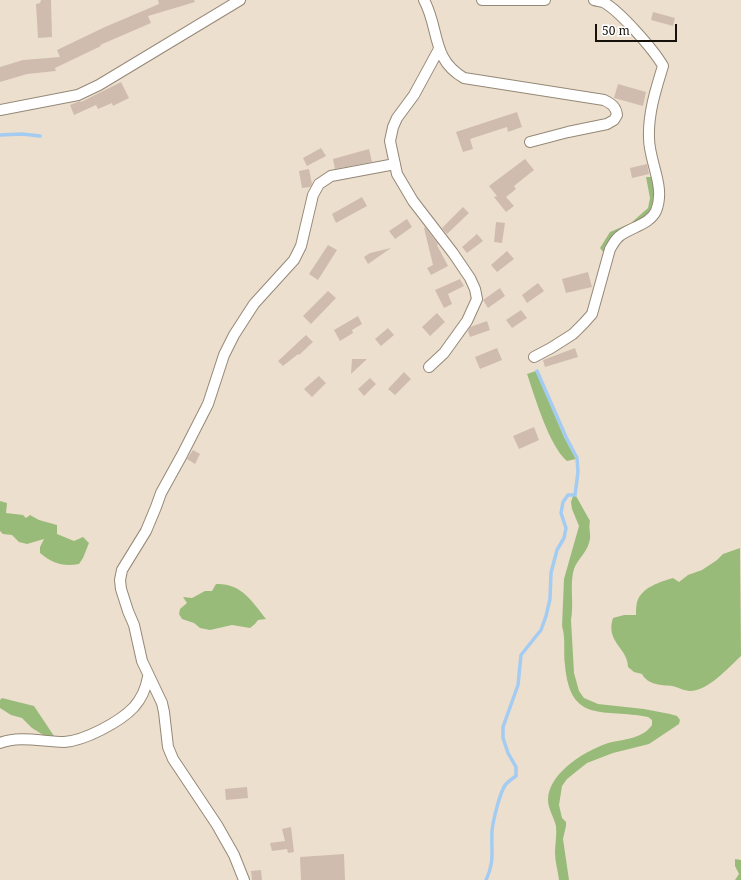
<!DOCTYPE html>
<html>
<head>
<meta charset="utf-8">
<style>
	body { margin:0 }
	#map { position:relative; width:741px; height:880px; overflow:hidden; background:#eddfcd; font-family:"Noto Serif",serif }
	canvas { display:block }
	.scale { position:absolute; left:595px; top:24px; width:82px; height:18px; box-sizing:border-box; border:2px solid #16120b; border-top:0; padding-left:5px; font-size:12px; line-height:14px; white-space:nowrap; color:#16120b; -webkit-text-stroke:3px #fff; paint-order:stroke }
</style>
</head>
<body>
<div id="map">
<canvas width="741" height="880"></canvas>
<div class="scale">50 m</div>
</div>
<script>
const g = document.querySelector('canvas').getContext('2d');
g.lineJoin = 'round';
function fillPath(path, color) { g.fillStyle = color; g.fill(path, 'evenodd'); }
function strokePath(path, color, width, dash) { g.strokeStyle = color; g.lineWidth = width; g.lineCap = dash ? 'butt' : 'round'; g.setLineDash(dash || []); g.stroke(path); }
fillPath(new Path2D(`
	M 646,177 L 654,177 L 654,209 L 604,253 L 600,248 L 610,232 L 631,223 L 648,208 L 650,198 Z
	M 536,371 L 564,437 L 576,459 L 567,461 C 549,446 535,397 527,374 Z
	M 573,496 L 576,496 L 590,521 C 588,528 592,536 589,543 C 586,554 575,561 573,573 C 570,588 574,604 571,620 L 574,673 L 579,691 L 584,698 L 598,704 L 644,709 L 670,714 L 677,716 L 680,720 L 679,724 L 649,744 L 613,753 L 587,763 L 567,779 L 562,786 L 559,805 L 562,818 L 566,822 L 566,826 L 563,839 L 569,880 L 559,880 C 558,871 555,862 555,853 C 555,844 557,835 556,826 C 554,817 548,809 548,800 C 548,772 589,748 612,742 C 627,739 643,738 652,725 L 652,720 L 648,717 C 604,708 570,725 565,665 C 563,652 566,639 562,626 L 564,579 L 579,526 L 572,509 L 571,502 Z
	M 0,501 L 7,503 L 6,513 L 23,515 L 26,518 L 30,515 L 39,520 L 57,525 L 57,534 L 74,541 L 83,537 L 89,543 L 83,558 L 79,564 C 63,567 52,563 40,553 L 40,547 L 44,539 L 27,544 L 19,542 L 12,535 L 3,534 L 0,531 Z
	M 740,548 L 741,656 C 728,668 708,691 690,691 C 684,691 678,687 672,686 C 661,685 648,685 642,674 L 634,672 L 628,667 C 628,648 605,642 613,618 L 624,615 L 636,615 C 636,611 636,606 637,602 C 642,587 660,582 673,578 L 679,582 L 688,575 L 702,570 L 717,560 L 723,554 Z
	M 216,584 C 241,583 252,601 266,619 L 258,620 L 255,624 L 250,628 L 232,625 L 210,630 L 200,628 L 194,623 L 182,619 L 179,614 L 180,609 L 187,603 L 183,597 L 192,598 L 205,591 L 212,591 Z
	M 2,698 L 34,706 L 56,739 L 48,738 L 32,728 L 22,718 L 11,715 L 0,708 L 0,700 Z
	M 735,859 L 741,860 L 741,880 L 735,880 L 739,874 L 735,866 Z`), '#99bb7a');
strokePath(new Path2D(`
	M 0,135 L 22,134 L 40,136
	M 486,880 C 495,862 491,850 492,831 C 493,821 500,791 506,784 C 509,781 513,778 516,776 L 516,767 L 508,753 L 503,738 L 503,727 L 518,685 L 521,655 L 541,630 L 546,616 L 550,599 L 551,573 L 557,550 L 564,538 L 566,528 L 561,513 L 563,502 L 568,495 L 575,495 L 578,472 L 577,458 L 566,437 L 537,371`), '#a4ccf2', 3.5);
fillPath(new Path2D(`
	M 41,0 L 51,0 L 52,37 L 38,38 L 36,4 L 40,3 Z
	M 158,0 L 194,0 L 195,2 L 148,16 L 151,23 L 100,45 L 101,46 L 55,68 L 56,71 L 27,74 L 0,82 L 0,67 L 23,60 L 60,57 L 57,50 L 105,27 L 159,4 Z
	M 653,12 L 675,18 L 673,26 L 651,20 Z
	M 121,82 L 129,98 L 113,106 L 112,103 L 98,109 L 96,105 L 74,115 L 70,105 L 80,101 L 81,102 Z
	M 618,84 L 646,92 L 643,106 L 614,98 Z
	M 517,112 L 522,127 L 508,132 L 507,127 L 470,139 L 473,149 L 463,152 L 456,132 Z
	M 321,148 L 326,156 L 307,166 L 303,158 Z
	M 369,149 L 372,162 L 335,169 L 333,159 Z
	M 525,159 L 534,170 L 514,186 L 516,189 L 506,197 L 514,206 L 506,212 L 494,197 L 497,196 L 489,186 Z
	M 647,164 L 649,174 L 632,178 L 630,168 Z
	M 309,169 L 312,184 L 310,187 L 302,188 L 299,171 Z
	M 362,197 L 367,206 L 336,223 L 332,214 Z
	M 463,207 L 469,213 L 447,234 L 442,228 Z
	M 407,219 L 412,227 L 395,239 L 389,231 Z
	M 496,222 L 505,223 L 502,243 L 494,242 Z
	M 425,227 L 438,244 L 437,245 L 448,266 L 431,275 L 427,268 L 433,265 L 424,228 Z
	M 477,234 L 483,241 L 467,253 L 462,247 Z
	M 328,245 L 337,250 L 318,280 L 309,274 Z
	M 391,248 L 368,264 L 364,257 L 370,253 Z
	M 507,251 L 514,259 L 497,272 L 491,265 Z
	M 588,272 L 592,287 L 566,293 L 562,279 Z
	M 460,279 L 464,286 L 448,294 L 452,304 L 444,308 L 435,290 Z
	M 538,283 L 544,291 L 527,303 L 522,295 Z
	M 500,288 L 505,296 L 488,308 L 483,300 Z
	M 328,291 L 336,298 L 311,324 L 303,316 Z
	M 521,310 L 527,318 L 512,328 L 506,320 Z
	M 437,313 L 445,322 L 430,336 L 422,327 Z
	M 358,316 L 362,324 L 352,330 L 353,333 L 340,341 L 334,330 Z
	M 487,321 L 490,330 L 470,337 L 468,331 L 470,327 Z
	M 388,328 L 394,335 L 381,346 L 375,339 Z
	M 306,335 L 313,342 L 299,355 L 298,354 L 283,366 L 278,361 Z
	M 497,348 L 502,360 L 480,369 L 475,357 Z
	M 575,348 L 578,357 L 545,367 L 543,360 Z
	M 352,359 L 367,359 L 351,374 Z
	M 404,372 L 411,379 L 395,395 L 388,389 Z
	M 319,376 L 326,383 L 312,397 L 304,389 Z
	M 370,378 L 376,384 L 364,396 L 358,389 Z
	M 534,427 L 539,440 L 519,449 L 513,436 Z
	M 193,450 L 200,454 L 195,464 L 187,459 Z
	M 247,787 L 248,798 L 226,800 L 225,789 Z
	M 291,827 L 294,852 L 288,853 L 287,849 L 272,851 L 270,843 L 285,841 L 282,829 Z
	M 344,854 L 345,880 L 301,880 L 300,857 Z
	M 261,870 L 262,880 L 252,880 L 251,871 Z`), '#cfbcaf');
const minor = new Path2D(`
	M 424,0 C 440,30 431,59 464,78 L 604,100 C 612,104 616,107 617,115 L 614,120 L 607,124 L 568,132 L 530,142
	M 482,0 L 545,0
	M 0,110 L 78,95 L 99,85 L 240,0
	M 534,357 L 551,348 L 573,334 L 584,323 L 592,314 L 610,249 C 613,244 616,238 621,235 C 632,227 650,224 656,211 C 666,187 649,162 649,138 C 648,113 656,89 663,66 C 654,50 619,10 603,2 C 600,1 597,1 594,0
	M 429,367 L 444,353 L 467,321 L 477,299 L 475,289 L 470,278 L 453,253 L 413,201 L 397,174 L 390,141 L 393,127 L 397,118 L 414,95 L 439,49
	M 0,743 C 19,735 44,742 64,742 C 84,741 120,722 134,707 C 142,698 146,688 148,677
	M 244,880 L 234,855 L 217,825 L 173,759 L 168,747 L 164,712 L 162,703 L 142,661 L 134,625 L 128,611 L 121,589 L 120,580 L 122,570 L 146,531 L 156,507 L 161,493 L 182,455 L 208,404 L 224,355 L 234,335 L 254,304 L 294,260 L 301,246 L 313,195 L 319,184 L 331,176 L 395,164`);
strokePath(minor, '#958877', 12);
strokePath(minor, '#fff', 10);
</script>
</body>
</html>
